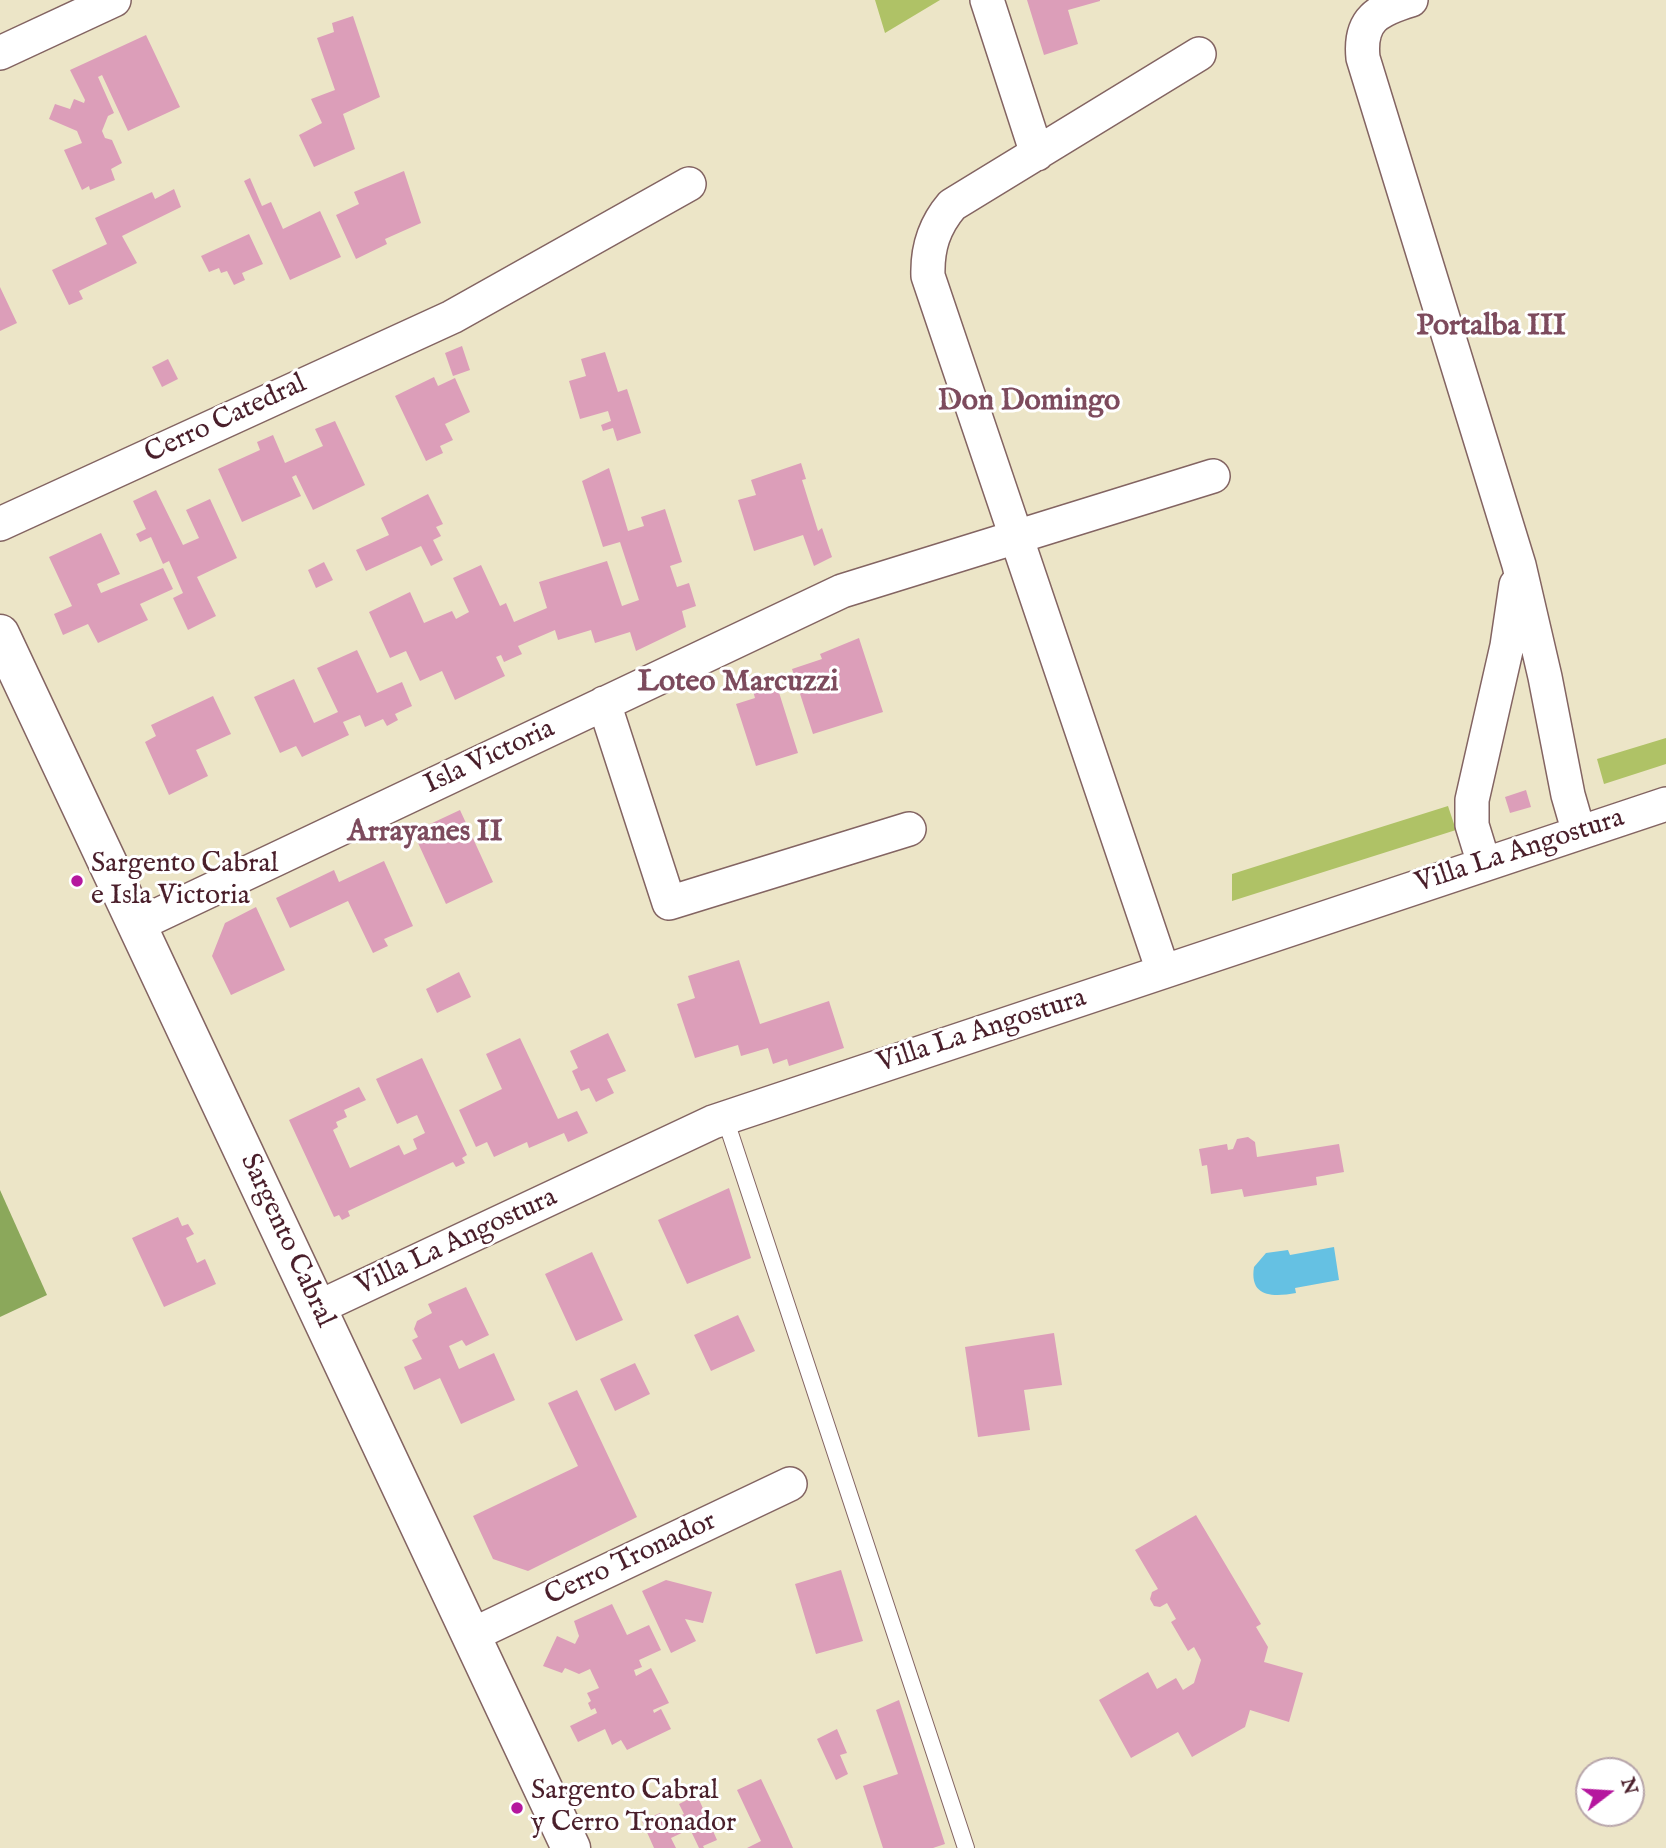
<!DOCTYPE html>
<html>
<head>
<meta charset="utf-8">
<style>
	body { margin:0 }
	#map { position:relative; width:1666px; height:1848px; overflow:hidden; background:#ece5c7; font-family:"IM FELL English",serif }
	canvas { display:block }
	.north { position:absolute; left:1575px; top:1757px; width:70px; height:70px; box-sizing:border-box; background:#fff; border:2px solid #b7a5aa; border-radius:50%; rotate:73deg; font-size:19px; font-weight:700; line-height:28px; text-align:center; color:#4a1f2b }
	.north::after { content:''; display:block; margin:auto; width:24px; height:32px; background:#b5179e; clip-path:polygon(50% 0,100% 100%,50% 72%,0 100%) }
</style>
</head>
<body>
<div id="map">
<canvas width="1666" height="1848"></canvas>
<div class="north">N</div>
</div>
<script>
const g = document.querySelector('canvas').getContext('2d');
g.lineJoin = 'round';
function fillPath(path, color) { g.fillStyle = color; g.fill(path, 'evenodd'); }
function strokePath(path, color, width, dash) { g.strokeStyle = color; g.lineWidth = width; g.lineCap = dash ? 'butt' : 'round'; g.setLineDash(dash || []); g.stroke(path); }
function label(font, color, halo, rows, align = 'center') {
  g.font = font + ' "IM FELL English",serif'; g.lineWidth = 6; g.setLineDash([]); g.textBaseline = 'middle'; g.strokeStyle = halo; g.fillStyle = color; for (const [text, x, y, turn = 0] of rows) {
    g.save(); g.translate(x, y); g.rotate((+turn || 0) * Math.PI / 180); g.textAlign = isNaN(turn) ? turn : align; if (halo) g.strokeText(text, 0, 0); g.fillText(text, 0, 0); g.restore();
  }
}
fillPath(new Path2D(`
	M 875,0 L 940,0 L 885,33 Z
	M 1666,738 L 1666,764 L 1604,784 L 1597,759 Z
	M 1448,806 L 1456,830 L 1232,901 L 1232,874 Z`), '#afc266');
fillPath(new Path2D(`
	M 0,1190 L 47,1295 L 0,1317 Z`), '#8ba85b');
fillPath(new Path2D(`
	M 1334,1247 L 1339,1280 L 1295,1288 L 1296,1293 C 1274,1297 1249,1298 1254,1267 L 1266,1253 L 1288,1250 L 1290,1255 Z`), '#65c1e3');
fillPath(new Path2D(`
	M 1027,0 L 1100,0 L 1100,1 L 1068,10 L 1078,44 L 1044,55 Z
	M 353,16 L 380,97 L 343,114 L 355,149 L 314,167 L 299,135 L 322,123 L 311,99 L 335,90 L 317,38 L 334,32 L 332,23 Z
	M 146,35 L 180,107 L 128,131 L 102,75 L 98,77 L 114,113 L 108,116 L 102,131 L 105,138 L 112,140 L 122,163 L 111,169 L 115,180 L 90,190 L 89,186 L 82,190 L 64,150 L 82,143 L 77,131 L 49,119 L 55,104 L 70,109 L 74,99 L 84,103 L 85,100 L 70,70 Z
	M 404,171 L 421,223 L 385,239 L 387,244 L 356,259 L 336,215 L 359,204 L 354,192 Z
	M 250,178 L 262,206 L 271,202 L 283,229 L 320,211 L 341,257 L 290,280 L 244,181 Z
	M 174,189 L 181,207 L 122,236 L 137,263 L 79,291 L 83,299 L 69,305 L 52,270 L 107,244 L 95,218 L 152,192 L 155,199 Z
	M 249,234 L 263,264 L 242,273 L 245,280 L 234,285 L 227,271 L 221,273 L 219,268 L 209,272 L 201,256 Z
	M 0,287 L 17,323 L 0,331 Z
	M 462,346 L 470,370 L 453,376 L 445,353 Z
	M 605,352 L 618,392 L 627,389 L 641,433 L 617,441 L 613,428 L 603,431 L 601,425 L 611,421 L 608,411 L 580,419 L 569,381 L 586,376 L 581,359 Z
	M 168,359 L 178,379 L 162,387 L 152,367 Z
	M 434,377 L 438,386 L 455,378 L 470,412 L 445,424 L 453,440 L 440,446 L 443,453 L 426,461 L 395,396 Z
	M 335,421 L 365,485 L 313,510 L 296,475 L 292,477 L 301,496 L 242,522 L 218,469 L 260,450 L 257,442 L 273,435 L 285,463 L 323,446 L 315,429 Z
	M 801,463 L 806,479 L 802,480 L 818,531 L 822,528 L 832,557 L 814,566 L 803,535 L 754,551 L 738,500 L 756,495 L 751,480 Z
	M 609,468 L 628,531 L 644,526 L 641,517 L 665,509 L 682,562 L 670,566 L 677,587 L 689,583 L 696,606 L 682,611 L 686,627 L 636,651 L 630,632 L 595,643 L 591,630 L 558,640 L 555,630 L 518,646 L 522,654 L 504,662 L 501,655 L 496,657 L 505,676 L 455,700 L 442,671 L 420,681 L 406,651 L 390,658 L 369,612 L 410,592 L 424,623 L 452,611 L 456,619 L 469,612 L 453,578 L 481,565 L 500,606 L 506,603 L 514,622 L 547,608 L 539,582 L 607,561 L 622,606 L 639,600 L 620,542 L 603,547 L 582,481 Z
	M 156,490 L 183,545 L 199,538 L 186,510 L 210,499 L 237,558 L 197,577 L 216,616 L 188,630 L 173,598 L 183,593 L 169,561 L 163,564 L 151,537 L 140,542 L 136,534 L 146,529 L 133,501 Z
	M 428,494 L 443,524 L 436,527 L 441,536 L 433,540 L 443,560 L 431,566 L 421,546 L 366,571 L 356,550 L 389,535 L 381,518 Z
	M 101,533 L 120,574 L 97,584 L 101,593 L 163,568 L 173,589 L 140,604 L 148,620 L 98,643 L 88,624 L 63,635 L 54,614 L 72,606 L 49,557 Z
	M 324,562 L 333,580 L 316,588 L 308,570 Z
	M 859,638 L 883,712 L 813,734 L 792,669 L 822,659 L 820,654 Z
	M 357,650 L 377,693 L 402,682 L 412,706 L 395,714 L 398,720 L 387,726 L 383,719 L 365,727 L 360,715 L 343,722 L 349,735 L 302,757 L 296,746 L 280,753 L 254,697 L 294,679 L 314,723 L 338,712 L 317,668 Z
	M 776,683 L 798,753 L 756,766 L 736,704 L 755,698 L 753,691 Z
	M 213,696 L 231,734 L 196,750 L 208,776 L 169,795 L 145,742 L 156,736 L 151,725 Z
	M 1526,790 L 1531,807 L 1510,813 L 1505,797 Z
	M 460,810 L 493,882 L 446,904 L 413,832 Z
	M 384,861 L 413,926 L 384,939 L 388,946 L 373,953 L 348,901 L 290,928 L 276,898 L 334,870 L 339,882 Z
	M 256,907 L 285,970 L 231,995 L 212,956 L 225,923 Z
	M 739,960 L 760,1024 L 829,1001 L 844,1048 L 789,1066 L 787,1059 L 773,1064 L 768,1048 L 741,1056 L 738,1045 L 695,1058 L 677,1004 L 695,998 L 688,976 Z
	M 459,972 L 471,997 L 437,1013 L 426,989 Z
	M 608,1033 L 626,1071 L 607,1079 L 614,1093 L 596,1102 L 589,1088 L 581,1091 L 572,1071 L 578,1068 L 570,1051 Z
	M 520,1038 L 558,1119 L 577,1111 L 588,1133 L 568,1142 L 564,1133 L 529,1148 L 527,1142 L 494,1157 L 487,1142 L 476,1147 L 459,1110 L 502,1089 L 486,1054 Z
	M 422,1058 L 467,1155 L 462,1158 L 465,1163 L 456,1167 L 453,1162 L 348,1211 L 350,1216 L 342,1220 L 339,1215 L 334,1217 L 289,1120 L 359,1087 L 366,1100 L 344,1110 L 347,1117 L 336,1122 L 338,1127 L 333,1130 L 350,1168 L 399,1145 L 404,1155 L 417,1149 L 413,1139 L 425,1133 L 417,1115 L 397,1124 L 376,1079 Z
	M 1248,1137 L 1255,1142 L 1257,1157 L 1339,1144 L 1344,1172 L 1316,1177 L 1317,1185 L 1244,1197 L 1242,1189 L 1211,1194 L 1207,1165 L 1202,1166 L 1199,1149 L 1227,1144 L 1228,1150 L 1233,1149 L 1237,1139 Z
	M 729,1188 L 751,1258 L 687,1284 L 658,1220 Z
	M 178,1217 L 182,1226 L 188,1224 L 194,1234 L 186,1238 L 197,1263 L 205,1259 L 216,1284 L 164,1307 L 132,1238 Z
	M 592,1252 L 623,1320 L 576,1341 L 545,1274 Z
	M 466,1287 L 489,1335 L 466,1346 L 462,1340 L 449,1346 L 459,1369 L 494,1353 L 515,1400 L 461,1424 L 440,1378 L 414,1390 L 404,1367 L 422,1359 L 412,1340 L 418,1337 L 414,1329 L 417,1321 L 432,1313 L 428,1304 Z
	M 738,1315 L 755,1351 L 711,1371 L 694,1335 Z
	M 1054,1333 L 1062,1385 L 1024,1390 L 1030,1430 L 978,1437 L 965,1347 Z
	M 635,1363 L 650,1394 L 615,1411 L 600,1379 Z
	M 577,1390 L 637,1517 L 528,1571 L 493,1559 L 473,1516 L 578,1466 L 548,1403 Z
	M 1196,1515 L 1261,1624 L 1256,1627 L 1268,1647 L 1264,1662 L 1303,1673 L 1289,1722 L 1250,1710 L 1245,1727 L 1192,1757 L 1178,1732 L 1131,1758 L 1099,1700 L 1148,1672 L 1157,1689 L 1176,1678 L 1183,1690 L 1194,1683 L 1201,1660 L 1194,1647 L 1188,1651 L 1171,1622 L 1176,1619 L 1167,1603 L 1160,1607 L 1154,1606 L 1150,1599 L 1152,1592 L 1158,1589 L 1135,1550 Z
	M 841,1570 L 863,1641 L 816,1654 L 795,1584 Z
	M 666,1580 L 712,1592 L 703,1623 L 685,1619 L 696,1641 L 671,1653 L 642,1591 Z
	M 612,1604 L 627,1635 L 649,1625 L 661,1650 L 639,1660 L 642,1667 L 634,1670 L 636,1676 L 651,1668 L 669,1703 L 653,1710 L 654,1713 L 661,1709 L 671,1729 L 627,1750 L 621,1740 L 612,1745 L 605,1729 L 578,1742 L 570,1726 L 597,1713 L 595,1708 L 591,1710 L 588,1703 L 591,1701 L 587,1693 L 599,1688 L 590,1669 L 579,1674 L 565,1668 L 562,1673 L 543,1666 L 557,1636 L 575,1644 L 579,1636 L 574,1621 Z
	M 899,1700 L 945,1844 L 933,1848 L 883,1848 L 863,1786 L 898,1774 L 876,1710 Z
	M 837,1729 L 847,1753 L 840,1755 L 848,1774 L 836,1780 L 817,1739 Z
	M 761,1779 L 785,1830 L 793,1848 L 747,1848 L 761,1841 L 737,1790 Z
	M 697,1795 L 717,1840 L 703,1846 L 704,1848 L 699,1848 L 690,1829 L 671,1838 L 676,1848 L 654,1848 L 642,1821 L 660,1813 L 665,1823 L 684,1814 L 679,1804 Z`), '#dc9eb9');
const service = new Path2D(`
	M 725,1118 L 966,1848`);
const minor = new Path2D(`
	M 987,0 L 1037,154
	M 1411,0 C 1378,10 1359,19 1363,58 L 1519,565 L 1545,677 L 1568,795 L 1579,833
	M 0,53 L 114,0
	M 0,524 L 452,317 L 689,184
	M 604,703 L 669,903 L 909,829
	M 1484,864 L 1472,825 L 1472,800 L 1507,646 L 1516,585
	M 137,925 L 842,591 L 1213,476
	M 1163,971 L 928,276 C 927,248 934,226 952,205 L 1199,54
	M 317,1308 L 713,1122 L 1666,804
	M 472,1635 L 790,1484`);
const secondary = new Path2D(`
	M 0,634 L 571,1848`);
strokePath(service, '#836462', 18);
strokePath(minor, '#836462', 36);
strokePath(secondary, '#836462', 41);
strokePath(service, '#fff', 16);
strokePath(minor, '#fff', 33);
strokePath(secondary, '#fff', 38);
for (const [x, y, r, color] of [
	[77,881,7,"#b5179e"],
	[517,1808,7,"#b5179e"]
]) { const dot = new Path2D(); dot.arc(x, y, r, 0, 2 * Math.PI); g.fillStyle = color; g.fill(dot); strokePath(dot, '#fff', 2.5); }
label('28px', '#4a1f2b', '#fff', [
	["Cerro Catedral",226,420,-25],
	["Isla Victoria",490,758,-25],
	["Villa La Angostura",1520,852,-18],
	["Villa La Angostura",982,1032,-18],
	["Sargento Cabral",286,1241,65],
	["Villa La Angostura",457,1243,-25],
	["Cerro Tronador",631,1560,-25]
]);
label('28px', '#4a1f2b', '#fff', [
	["Sargento Cabral",91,865],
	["e Isla Victoria",91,897],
	["Sargento Cabral",531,1792],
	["y Cerro Tronador",531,1824]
], 'left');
label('bold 30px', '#7d4b5d', '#fff', [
	["Portalba III",1491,328],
	["Don Domingo",1029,403],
	["Loteo Marcuzzi",738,684],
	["Arrayanes II",425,834]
]);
</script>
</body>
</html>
